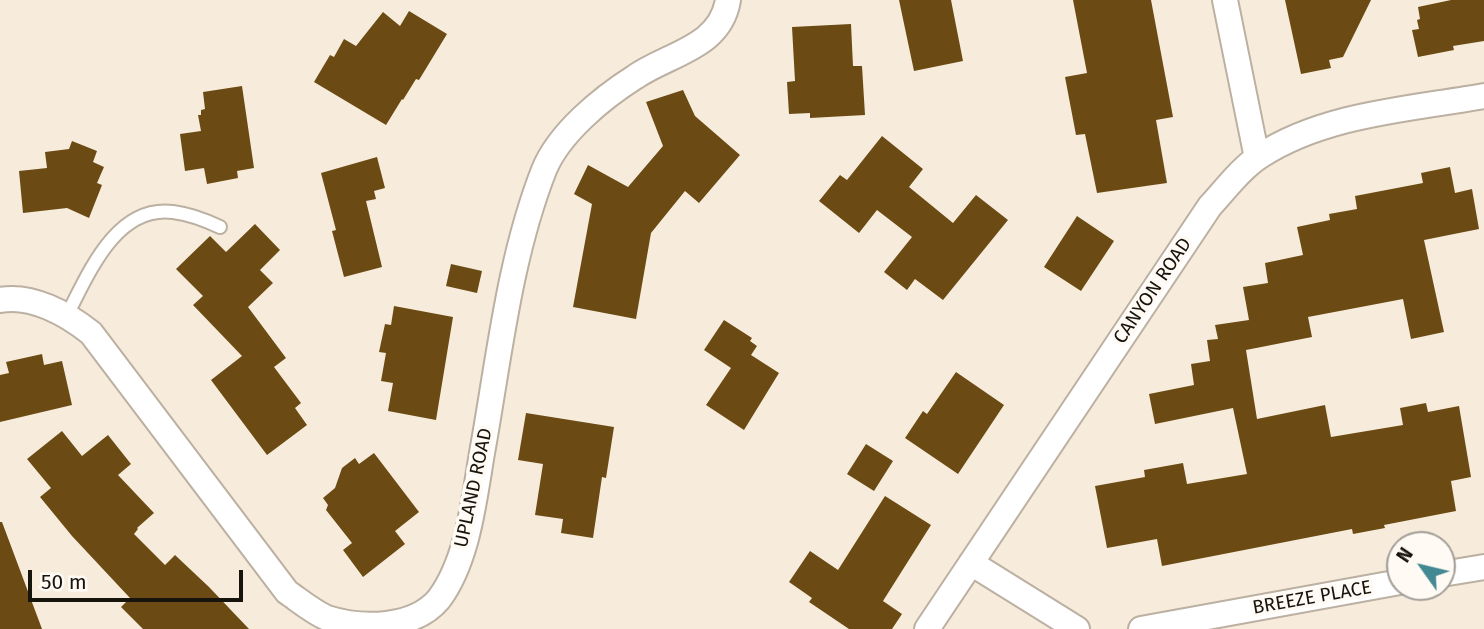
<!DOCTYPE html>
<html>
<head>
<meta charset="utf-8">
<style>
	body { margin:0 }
	#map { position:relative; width:1484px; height:629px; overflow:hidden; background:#f7ecdc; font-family:"Fira Sans",sans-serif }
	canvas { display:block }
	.north { position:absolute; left:1386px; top:531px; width:70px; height:70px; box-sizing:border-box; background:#fffaf4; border:2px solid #a29e98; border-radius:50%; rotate:304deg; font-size:19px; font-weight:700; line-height:28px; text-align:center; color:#17130d }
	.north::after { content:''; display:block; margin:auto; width:24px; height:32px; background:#438994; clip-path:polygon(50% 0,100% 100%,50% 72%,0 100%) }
	.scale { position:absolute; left:28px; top:570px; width:215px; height:32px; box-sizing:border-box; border:4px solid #17130d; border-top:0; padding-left:9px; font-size:21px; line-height:24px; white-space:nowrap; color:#17130d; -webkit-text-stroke:5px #fffaf4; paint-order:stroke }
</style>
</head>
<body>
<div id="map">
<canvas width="1484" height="629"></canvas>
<div class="north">N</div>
<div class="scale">50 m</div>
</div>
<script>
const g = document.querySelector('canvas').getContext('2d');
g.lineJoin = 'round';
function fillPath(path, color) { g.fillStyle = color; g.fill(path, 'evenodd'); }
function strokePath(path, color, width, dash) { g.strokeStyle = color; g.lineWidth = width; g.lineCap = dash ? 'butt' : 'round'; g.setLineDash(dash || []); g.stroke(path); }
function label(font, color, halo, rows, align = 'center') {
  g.font = font + ' "Fira Sans",sans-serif'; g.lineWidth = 7; g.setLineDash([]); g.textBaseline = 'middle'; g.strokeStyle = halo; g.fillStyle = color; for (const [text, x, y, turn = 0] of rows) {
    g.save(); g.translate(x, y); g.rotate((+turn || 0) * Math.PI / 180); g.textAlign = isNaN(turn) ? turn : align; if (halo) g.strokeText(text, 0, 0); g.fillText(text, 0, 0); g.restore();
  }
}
fillPath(new Path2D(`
	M 899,0 L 951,0 L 963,61 L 914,71 Z
	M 1073,0 L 1151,0 L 1173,117 L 1156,120 L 1167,183 L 1097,193 L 1085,134 L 1076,135 L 1065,77 L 1087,73 Z
	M 1285,0 L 1371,0 L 1343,57 L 1329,60 L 1331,68 L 1301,74 Z
	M 1451,0 L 1484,0 L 1484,41 L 1453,46 L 1454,50 L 1418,57 L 1412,30 L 1419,29 L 1417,20 L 1420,19 L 1418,7 Z
	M 409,11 L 447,34 L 419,80 L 416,79 L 403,100 L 402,99 L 386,125 L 314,82 L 330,55 L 334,57 L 344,39 L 356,46 L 383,12 L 400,26 Z
	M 851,24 L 853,66 L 862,66 L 865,115 L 810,118 L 810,113 L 789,114 L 787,82 L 795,81 L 792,27 Z
	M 242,86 L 254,168 L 237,171 L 238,178 L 207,184 L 204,168 L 185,171 L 180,134 L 201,131 L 198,115 L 201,115 L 201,110 L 205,109 L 203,92 Z
	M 683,90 L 695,116 L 740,155 L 699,203 L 685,191 L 651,233 L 636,319 L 573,307 L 592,204 L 574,194 L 588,165 L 628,187 L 663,146 L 646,102 Z
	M 882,136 L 923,169 L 909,187 L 953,223 L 976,195 L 1008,220 L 943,300 L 915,279 L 907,290 L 884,272 L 912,237 L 877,210 L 859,233 L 819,201 L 840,175 L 847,180 Z
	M 72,141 L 97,151 L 93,162 L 104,167 L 97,183 L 102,185 L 89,218 L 67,208 L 23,213 L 19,171 L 47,168 L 45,152 L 69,149 Z
	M 377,157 L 385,188 L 374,191 L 376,199 L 366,201 L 382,267 L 344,277 L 332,231 L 336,230 L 321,173 Z
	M 1450,167 L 1455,193 L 1472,189 L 1479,229 L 1424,240 L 1444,332 L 1411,339 L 1403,299 L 1308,317 L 1312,337 L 1246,350 L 1257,419 L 1325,405 L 1331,437 L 1403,425 L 1400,408 L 1426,403 L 1428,412 L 1459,406 L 1471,477 L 1451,481 L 1456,511 L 1384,525 L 1385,528 L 1353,534 L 1352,529 L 1162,566 L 1157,539 L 1107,548 L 1095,486 L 1145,477 L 1144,470 L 1183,463 L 1187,484 L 1247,474 L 1233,408 L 1155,424 L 1149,394 L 1194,385 L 1191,364 L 1210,361 L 1207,340 L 1218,339 L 1215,325 L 1249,320 L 1243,287 L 1268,283 L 1265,263 L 1303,255 L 1297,227 L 1330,220 L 1329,214 L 1357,209 L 1355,196 L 1423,183 L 1421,173 Z
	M 1077,216 L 1114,241 L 1081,291 L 1044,267 Z
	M 255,224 L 280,250 L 260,270 L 273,283 L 248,307 L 286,358 L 274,367 L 301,403 L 295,408 L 307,425 L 267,455 L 211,380 L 242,356 L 193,305 L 203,296 L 176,269 L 210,236 L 226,252 Z
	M 451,264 L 482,271 L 477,293 L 446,286 Z
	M 394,306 L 453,317 L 436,420 L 388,411 L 393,383 L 381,381 L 386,353 L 379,352 L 385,324 L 391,325 Z
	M 724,320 L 752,338 L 750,341 L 757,346 L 751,355 L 779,373 L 744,430 L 706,405 L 731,368 L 704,350 Z
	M 42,354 L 44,365 L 62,361 L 72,405 L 0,422 L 0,375 L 9,373 L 6,362 Z
	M 956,372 L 1004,405 L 958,474 L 905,438 L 923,411 L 927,414 Z
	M 526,413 L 614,427 L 606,478 L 602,477 L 593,538 L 561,533 L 563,519 L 535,515 L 543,464 L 518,460 Z
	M 62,431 L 82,456 L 108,435 L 131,464 L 118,475 L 154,513 L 137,528 L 138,529 L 134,534 L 165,565 L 175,555 L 209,587 L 249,629 L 143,629 L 121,607 L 130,598 L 72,536 L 40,497 L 51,488 L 27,459 Z
	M 866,444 L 893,461 L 874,491 L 847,474 Z
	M 374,453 L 419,512 L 395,531 L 405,544 L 363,577 L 343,550 L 352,543 L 326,510 L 328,505 L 323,498 L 335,488 L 342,468 L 355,458 L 359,464 Z
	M 885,496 L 931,525 L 883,601 L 902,614 L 892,629 L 849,629 L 809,602 L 812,598 L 789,582 L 810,551 L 838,570 Z
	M 0,522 L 2,522 L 42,629 L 0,629 Z`), '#6b4b13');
const lane = new Path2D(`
	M 67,315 C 89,273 116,205 173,212 C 190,214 205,220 220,227`);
const street = new Path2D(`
	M 1225,0 L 1257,158
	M 0,300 C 32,294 67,314 91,333 L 287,592 C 300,601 313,612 327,618 C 362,629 414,629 439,599 C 468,560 474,500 482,453 C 499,359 509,259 544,170 C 559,133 602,98 635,77 C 670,53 720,48 728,0
	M 971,563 L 1077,629
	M 1442,574 L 1484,567
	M 927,629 L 1210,206 C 1225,190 1241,168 1260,156 C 1324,114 1410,109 1484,96
	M 1141,629 L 1400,582`);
strokePath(lane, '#bbb0a1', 16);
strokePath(street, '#bbb0a1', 28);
strokePath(lane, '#fff', 12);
strokePath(street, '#fff', 24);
label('19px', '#17130d', '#fffaf4', [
	["CANYON ROAD",1153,291,-56],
	["UPLAND ROAD",474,488,-78],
	["BREEZE PLACE",1312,598,-10]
]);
</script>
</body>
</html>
